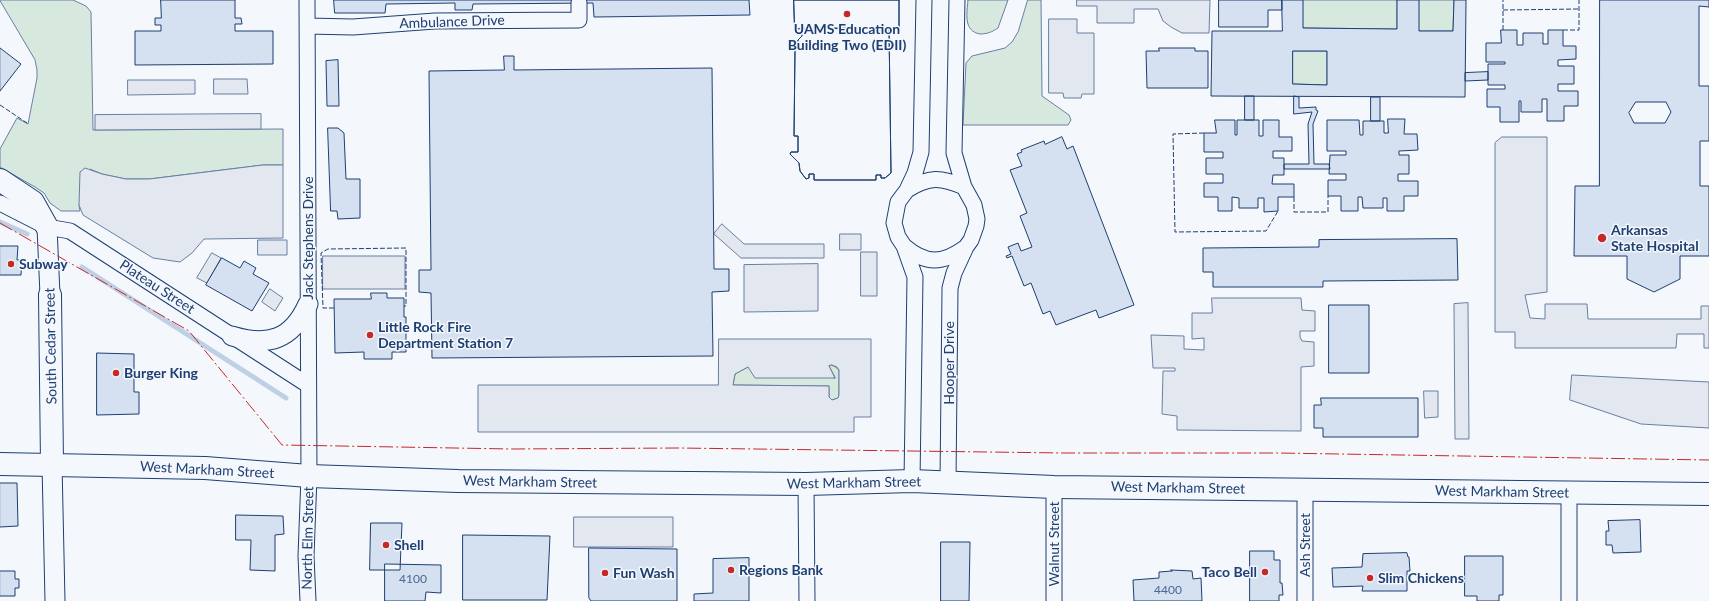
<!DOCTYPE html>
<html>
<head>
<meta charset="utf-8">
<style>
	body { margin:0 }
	canvas { display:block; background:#f4f7fb }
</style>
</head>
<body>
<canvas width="1709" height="601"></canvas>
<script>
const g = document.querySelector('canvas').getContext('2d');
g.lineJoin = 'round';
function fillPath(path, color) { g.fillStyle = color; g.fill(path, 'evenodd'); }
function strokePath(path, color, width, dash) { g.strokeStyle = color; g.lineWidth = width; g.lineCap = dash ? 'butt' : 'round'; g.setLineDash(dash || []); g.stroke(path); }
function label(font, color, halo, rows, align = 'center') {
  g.font = font + ' Lato,sans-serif'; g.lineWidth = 3; g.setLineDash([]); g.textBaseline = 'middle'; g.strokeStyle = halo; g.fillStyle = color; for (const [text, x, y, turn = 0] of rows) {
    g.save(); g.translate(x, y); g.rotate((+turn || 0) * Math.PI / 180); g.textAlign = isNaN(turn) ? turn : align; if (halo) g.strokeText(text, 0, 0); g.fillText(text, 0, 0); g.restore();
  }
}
const green = new Path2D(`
	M 0,0 L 73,0 L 86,6 L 91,12 L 93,130 L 283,129 L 283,165 L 263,165 L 149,179 L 126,179 L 102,174 L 90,169 L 79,205 L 80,211 L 61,211 L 50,203 L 44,193 L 35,187 L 0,167 L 0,149 L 17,118 L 28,124 L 37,78 L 37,70 L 35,60 Z
	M 968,0 L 1008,0 L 998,28 C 992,32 987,34 980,34 C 963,31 967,13 968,0 Z
	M 1028,0 L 1041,0 L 1042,96 L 1069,115 L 1071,120 L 1068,125 L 963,125 L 966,63 L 972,56 L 1005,48 L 1012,42 L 1018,32 Z
	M 1303,0 L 1397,0 L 1397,29 L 1303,28 Z
	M 1419,0 L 1454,0 L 1453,31 L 1419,31 Z
	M 1293,51 L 1327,51 L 1327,85 L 1293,84 Z
	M 829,365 L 834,366 L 839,370 L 839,395 L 838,398 L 832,400 L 829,398 L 829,386 L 733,385 L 735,374 L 748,367 L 835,378 Z`);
fillPath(green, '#d7e8df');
strokePath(green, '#687fa3', 1);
const parking = new Path2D(`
	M 1077,0 L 1210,0 L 1209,33 L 1182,33 L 1171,27 L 1163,21 L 1158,9 L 1134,9 L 1134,23 L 1097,23 L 1097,6 L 1077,6 Z
	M 1049,19 L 1077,19 L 1077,33 L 1094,33 L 1094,94 L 1082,94 L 1081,98 L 1064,98 L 1063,93 L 1049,93 Z
	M 214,79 L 247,79 L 248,94 L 214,94 Z
	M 128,80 L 195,80 L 195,94 L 128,95 Z
	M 261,114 L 261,129 L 95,130 L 95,115 Z
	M 1502,137 L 1547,137 L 1547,292 L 1525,295 L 1530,318 L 1545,319 L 1545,304 L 1587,304 L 1588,319 L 1701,319 L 1701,306 L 1709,306 L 1709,348 L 1704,348 L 1704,334 L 1677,334 L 1676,348 L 1515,348 L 1515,332 L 1495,332 L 1495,143 Z
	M 263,165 L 283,165 L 283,238 L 204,239 L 192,253 L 180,262 L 153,258 L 83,215 L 79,205 L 80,172 L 85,168 L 102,174 L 126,179 L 149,179 Z
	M 722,224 L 744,244 L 824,244 L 824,258 L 741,258 L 714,234 Z
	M 840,234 L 861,234 L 861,250 L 840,250 Z
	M 258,240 L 287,240 L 287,255 L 258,255 Z
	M 861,252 L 877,252 L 877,296 L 861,296 Z
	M 212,253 L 221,258 L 207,283 L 197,278 Z
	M 323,256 L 405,256 L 405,289 L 323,289 Z
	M 818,264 L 818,311 L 744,312 L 744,265 Z
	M 270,289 L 283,298 L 275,311 L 262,302 Z
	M 1212,298 L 1301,298 L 1302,310 L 1315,311 L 1315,331 L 1300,331 L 1300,337 L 1302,341 L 1314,342 L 1314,366 L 1301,367 L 1301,431 L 1177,430 L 1177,416 L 1162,414 L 1163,371 L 1175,371 L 1175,368 L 1153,368 L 1151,335 L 1184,336 L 1184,349 L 1204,350 L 1204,338 L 1192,339 L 1192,313 L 1212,313 Z
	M 1468,303 L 1469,439 L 1455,439 L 1454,304 Z
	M 719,339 L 871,339 L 871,417 L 854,417 L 854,432 L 478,432 L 478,385 L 718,385 ZM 832,365 L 837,367 L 839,370 L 839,395 L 838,398 L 832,400 L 829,397 L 829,386 L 733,385 L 735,374 L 748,367 L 755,378 L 835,378 L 829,366 Z
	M 1572,375 L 1709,382 L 1709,428 L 1641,424 L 1570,400 Z
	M 1424,391 L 1438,391 L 1438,417 L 1425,418 Z
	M 574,517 L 673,517 L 673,547 L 574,547 Z`);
fillPath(parking, '#e3e8f0');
strokePath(parking, '#687fa3', 1);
strokePath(new Path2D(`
	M 0,222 L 27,234
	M 82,267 L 286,398`), '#bed0e5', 5);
const building = new Path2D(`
	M 161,0 L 235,0 L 235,18 L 241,18 L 242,24 L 235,24 L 235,31 L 273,31 L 273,64 L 135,65 L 135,31 L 161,31 L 161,25 L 155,25 L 155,18 L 161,18 Z
	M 334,0 L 749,0 L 750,15 L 594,17 L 593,3 L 473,4 L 472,10 L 455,10 L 455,3 L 386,4 L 385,13 L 335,13 Z
	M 794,0 L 899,0 L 899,28 L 889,28 L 891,173 L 885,178 L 881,178 L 881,175 L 876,175 L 876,180 L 814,180 L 814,174 L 809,174 L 809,178 L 806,179 L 800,171 L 799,163 L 790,154 L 791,152 L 798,152 L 798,136 L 794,136 L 795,49 L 797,49 L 798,40 L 802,36 L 802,28 L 795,29 Z
	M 794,0 L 899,0 L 899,28 L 795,29 Z
	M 1219,0 L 1282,0 L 1282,10 L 1268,10 L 1268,27 L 1219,27 Z
	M 1282,0 L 1303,0 L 1303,28 L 1397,29 L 1397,0 L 1419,0 L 1419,31 L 1453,31 L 1454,0 L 1466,0 L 1465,97 L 1211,96 L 1212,31 L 1282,31 ZM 1293,51 L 1327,51 L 1327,85 L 1293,84 Z
	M 1600,0 L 1709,0 L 1709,7 L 1699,6 L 1699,86 L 1709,86 L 1709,141 L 1700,141 L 1700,186 L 1709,186 L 1709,256 L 1680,256 L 1680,279 L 1654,292 L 1627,279 L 1627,256 L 1574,256 L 1575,186 L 1599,186 ZM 1636,102 L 1666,102 L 1671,112 L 1665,123 L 1634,123 L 1629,113 Z
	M 802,28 L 889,28 L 891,173 L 885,178 L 881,178 L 881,175 L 876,175 L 876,180 L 814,180 L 814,174 L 809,174 L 809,178 L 806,179 L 800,171 L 799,163 L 790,154 L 791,152 L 798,152 L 798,136 L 794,136 L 795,49 L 797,49 L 798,40 L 802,36 Z
	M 1501,30 L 1517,30 L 1517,45 L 1523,45 L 1523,33 L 1543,33 L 1543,44 L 1548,44 L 1548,30 L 1563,30 L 1563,46 L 1576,46 L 1576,59 L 1558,60 L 1558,66 L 1574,66 L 1574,84 L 1558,84 L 1558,91 L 1578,91 L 1578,106 L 1564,106 L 1564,121 L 1547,121 L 1547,99 L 1542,99 L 1542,112 L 1521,112 L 1521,101 L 1519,101 L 1519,122 L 1500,122 L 1500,107 L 1487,107 L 1487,89 L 1505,89 L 1505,85 L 1488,85 L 1488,64 L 1505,64 L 1505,62 L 1486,62 L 1486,43 L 1501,43 Z
	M 0,48 L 21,64 L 0,91 Z
	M 1159,48 L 1195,48 L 1195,51 L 1208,51 L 1208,88 L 1147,88 L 1146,51 L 1159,51 Z
	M 504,56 L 514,56 L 514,70 L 712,68 L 714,269 L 729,269 L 729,291 L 712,292 L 713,356 L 432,358 L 431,293 L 419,292 L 419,270 L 431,270 L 429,71 L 504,70 Z
	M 338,60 L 339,106 L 327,106 L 326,61 Z
	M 1488,72 L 1488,80 L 1465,81 L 1465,73 Z
	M 1245,96 L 1254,96 L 1254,120 L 1245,120 Z
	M 1294,96 L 1299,97 L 1299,108 L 1316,107 L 1316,110 L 1318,111 L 1313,124 L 1314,164 L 1329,164 L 1330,169 L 1284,169 L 1284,164 L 1309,164 L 1308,124 L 1312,112 L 1294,114 Z
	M 1371,97 L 1380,97 L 1380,121 L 1371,121 Z
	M 1388,119 L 1405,119 L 1404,134 L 1417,134 L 1418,150 L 1399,151 L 1399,155 L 1409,155 L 1409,174 L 1398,174 L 1398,181 L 1418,181 L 1418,196 L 1404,196 L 1404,211 L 1387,211 L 1387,198 L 1383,198 L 1383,208 L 1363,208 L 1362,197 L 1358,197 L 1358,211 L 1341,211 L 1341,196 L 1328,196 L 1328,180 L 1346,180 L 1346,174 L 1329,174 L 1330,155 L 1346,155 L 1346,151 L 1327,151 L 1327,120 L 1359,120 L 1360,135 L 1363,135 L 1363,121 L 1384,121 L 1384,133 L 1388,133 Z
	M 1215,120 L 1235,120 L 1235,135 L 1237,135 L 1237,120 L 1259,120 L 1259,136 L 1263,136 L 1263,120 L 1279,120 L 1279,137 L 1292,137 L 1292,151 L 1273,151 L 1273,158 L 1284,158 L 1284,175 L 1273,175 L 1272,184 L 1294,184 L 1294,197 L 1278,197 L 1278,211 L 1264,212 L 1264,198 L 1258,198 L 1258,208 L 1239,208 L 1239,198 L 1232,197 L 1232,211 L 1218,211 L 1218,197 L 1204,197 L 1204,183 L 1223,183 L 1223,174 L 1206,174 L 1206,158 L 1223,158 L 1223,152 L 1204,152 L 1204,133 L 1216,133 Z
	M 328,128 L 338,128 L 344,133 L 346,179 L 360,179 L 360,218 L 338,219 L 337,211 L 331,211 Z
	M 1062,137 L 1067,149 L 1073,146 L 1134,305 L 1099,318 L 1096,310 L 1056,325 L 1050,311 L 1043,314 L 1031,283 L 1024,286 L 1012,256 L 1007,258 L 1006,256 L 1011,254 L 1008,247 L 1018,243 L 1021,251 L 1032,247 L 1020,216 L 1027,213 L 1010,170 L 1022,166 L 1017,154 L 1022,152 L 1021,150 L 1044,141 L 1045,144 Z
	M 1457,239 L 1458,280 L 1323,281 L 1323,287 L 1213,287 L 1213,272 L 1203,272 L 1203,248 L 1319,247 L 1319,240 Z
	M 0,246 L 18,246 L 17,260 L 22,260 L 21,275 L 0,275 Z
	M 222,258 L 240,268 L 244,261 L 256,268 L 253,274 L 269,283 L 252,311 L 206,285 Z
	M 371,293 L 387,293 L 387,298 L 404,298 L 404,317 L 406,317 L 406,352 L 392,352 L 392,359 L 364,359 L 364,352 L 335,353 L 334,299 L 371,299 Z
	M 1329,305 L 1369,305 L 1369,373 L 1329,373 Z
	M 97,353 L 134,354 L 134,392 L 139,392 L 139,414 L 97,415 Z
	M 1321,398 L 1418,398 L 1418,437 L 1323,437 L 1323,428 L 1314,428 L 1314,405 L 1321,405 Z
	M 0,483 L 17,483 L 18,526 L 0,527 Z
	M 236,515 L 283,516 L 284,534 L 275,535 L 275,571 L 250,570 L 251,540 L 236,540 Z
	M 1640,520 L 1641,552 L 1613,553 L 1612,545 L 1606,545 L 1606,531 L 1609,531 L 1608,521 Z
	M 371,523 L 402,523 L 400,570 L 370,570 Z
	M 463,535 L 550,536 L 547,600 L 463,600 Z
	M 941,542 L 970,542 L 969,601 L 941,601 Z
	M 589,548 L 677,549 L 677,601 L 591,601 L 589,598 Z
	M 1250,551 L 1274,551 L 1274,560 L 1280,560 L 1280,583 L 1282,583 L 1283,595 L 1279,595 L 1279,601 L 1250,601 Z
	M 1407,553 L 1408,557 L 1409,557 L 1410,571 L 1407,571 L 1407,591 L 1362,591 L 1363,586 L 1333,587 L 1332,568 L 1362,567 L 1363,554 Z
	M 1465,556 L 1503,556 L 1503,595 L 1499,595 L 1499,601 L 1477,601 L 1477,596 L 1465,596 Z
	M 749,558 L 749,601 L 694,601 L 694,594 L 713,593 L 713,559 Z
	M 385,564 L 441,565 L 441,593 L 426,592 L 425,601 L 385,601 Z
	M 1171,570 L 1192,571 L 1193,579 L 1201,578 L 1202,601 L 1134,601 L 1133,580 L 1159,578 L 1159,572 L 1172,571 Z
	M 0,571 L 15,571 L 15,579 L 19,579 L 19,588 L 15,588 L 15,596 L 0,596 Z`);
fillPath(building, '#d5e0f0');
strokePath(building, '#1d3f73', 1);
const minor = new Path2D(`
	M 307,0 L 309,476 L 306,556 L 308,601
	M 307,26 L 353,27 L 435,21 L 579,20 L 579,3
	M 907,190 C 929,176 941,177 964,187
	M 0,203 L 47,227 L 70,231 L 308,385
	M 904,246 C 926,265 943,264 966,247
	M 912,481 L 915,277 L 904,246 L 898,237 L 894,223 L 898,202 L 907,190 L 915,173 L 921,152 L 924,0
	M 948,482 L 950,288 L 954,273 L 966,247 L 971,240 L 976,226 L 977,219 L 974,205 L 964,187 L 954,153 L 957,0
	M 806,484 L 807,601
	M 1054,487 L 1054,601
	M 1305,489 L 1305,601
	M 1569,601 L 1569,493`);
const tertiary = new Path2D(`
	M 47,227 L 50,295
	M 232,336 C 268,347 292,340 308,304
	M 52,464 L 55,601`);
const secondary = new Path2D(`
	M 0,180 L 33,202 L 47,227
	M 50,295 L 52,464
	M 0,464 L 205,468 L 309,476 L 458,481 L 806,484 L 912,481 L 1054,487 L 1709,494`);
strokePath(minor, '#1d3f73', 17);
strokePath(tertiary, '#1d3f73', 21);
strokePath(secondary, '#1d3f73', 24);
strokePath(minor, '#f4f7fb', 15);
strokePath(tertiary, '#f4f7fb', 19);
strokePath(secondary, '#f4f7fb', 22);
strokePath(new Path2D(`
	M 1503,10 L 1579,9
	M 1503,30 L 1503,0
	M 1563,30 L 1579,30 L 1579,0
	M 0,105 L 27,123
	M 1204,133 L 1173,134 L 1175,232 L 1266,231 L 1278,211
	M 1294,197 L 1294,212 L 1328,212 L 1328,196
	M 334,308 L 323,308 L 321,253 L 328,249 L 406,248 L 406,306 L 404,306`), '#1d3f73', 1, [5, 2]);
strokePath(new Path2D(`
	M 0,223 L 189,331 L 282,445 L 512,449 L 678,448 L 1065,453 L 1277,453 L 1709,460`), '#c62828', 1, [14, 3, 2, 3]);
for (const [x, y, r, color] of [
	[847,14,4,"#c62828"],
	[1602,238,5,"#c62828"],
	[11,264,4,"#c62828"],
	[370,335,4,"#c62828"],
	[116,373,4,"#c62828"],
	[386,545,4,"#c62828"],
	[731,570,4,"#c62828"],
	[1265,572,4,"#c62828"],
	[605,573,4,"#c62828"],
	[1370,578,4,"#c62828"]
]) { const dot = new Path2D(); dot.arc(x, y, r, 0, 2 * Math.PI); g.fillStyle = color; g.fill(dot); strokePath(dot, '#f4f7fb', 1.5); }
label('12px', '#4b6792', null, [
	["4100",413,579],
	["4400",1168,590]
]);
label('14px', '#1d3f73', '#f4f7fb', [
	["Ambulance Drive",452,22,-2],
	["Jack Stephens Drive",308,238,-90],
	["Plateau Street",157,287,33],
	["South Cedar Street",51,346,-91],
	["Hooper Drive",949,363,-90],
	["West Markham Street",207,470,3],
	["West Markham Street",530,482,1],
	["West Markham Street",854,483,-1],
	["West Markham Street",1178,488,1],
	["West Markham Street",1502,492,1],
	["North Elm Street",308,538,-89],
	["Walnut Street",1054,544,-90],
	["Ash Street",1305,545,-90]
]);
label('bold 14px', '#1d3f73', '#f4f7fb', [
	["UAMS Education",847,29,"center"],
	["Building Two (EDII)",847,45,"center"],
	["Arkansas",1611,230],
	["State Hospital",1611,246],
	["Subway",19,264],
	["Little Rock Fire",378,327],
	["Department Station 7",378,343],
	["Burger King",124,373],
	["Shell",394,545],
	["Regions Bank",739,570],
	["Taco Bell",1257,572,"right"],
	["Fun Wash",613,573],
	["Slim Chickens",1378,578]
], 'left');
</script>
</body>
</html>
